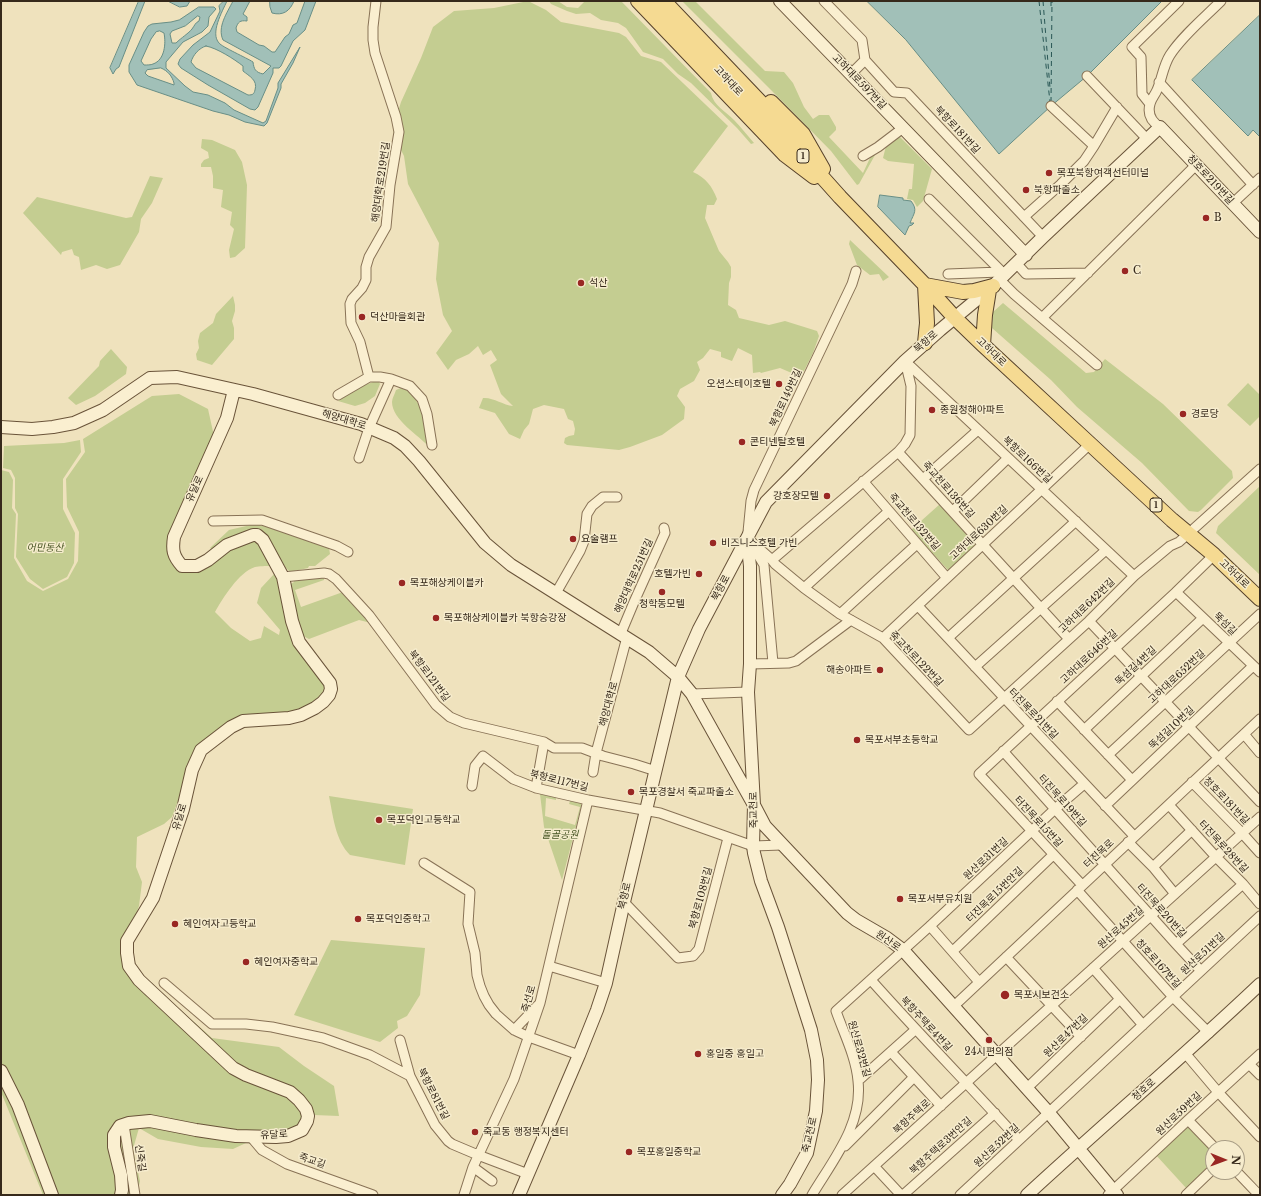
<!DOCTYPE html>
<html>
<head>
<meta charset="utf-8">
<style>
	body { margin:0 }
	#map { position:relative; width:1261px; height:1196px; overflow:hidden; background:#efe2bd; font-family:"Libre Baskerville",serif }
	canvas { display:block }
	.frame { position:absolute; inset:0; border:2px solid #36291b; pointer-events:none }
	.north { position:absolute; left:1205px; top:1140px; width:40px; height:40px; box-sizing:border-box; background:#f6eccd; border:1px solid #a99e86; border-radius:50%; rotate:91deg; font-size:11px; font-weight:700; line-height:16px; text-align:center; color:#36291b }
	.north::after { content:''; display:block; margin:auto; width:14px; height:18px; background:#992723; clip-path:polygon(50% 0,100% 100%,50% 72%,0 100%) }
</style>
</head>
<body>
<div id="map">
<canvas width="1261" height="1196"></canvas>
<div class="frame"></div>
<div class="north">N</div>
</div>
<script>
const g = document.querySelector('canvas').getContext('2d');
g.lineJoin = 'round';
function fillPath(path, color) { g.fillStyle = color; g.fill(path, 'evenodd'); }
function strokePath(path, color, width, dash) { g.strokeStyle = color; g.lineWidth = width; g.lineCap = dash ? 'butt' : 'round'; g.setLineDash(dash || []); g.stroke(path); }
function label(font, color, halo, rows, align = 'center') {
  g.font = font + ' "Libre Baskerville","Noto Sans KR",serif'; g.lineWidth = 3; g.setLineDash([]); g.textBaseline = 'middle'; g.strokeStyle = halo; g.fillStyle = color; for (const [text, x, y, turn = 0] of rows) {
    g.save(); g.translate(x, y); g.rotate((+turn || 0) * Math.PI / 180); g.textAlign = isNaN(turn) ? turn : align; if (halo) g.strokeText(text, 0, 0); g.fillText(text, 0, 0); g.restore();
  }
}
fillPath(new Path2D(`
	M 528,1 L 546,10 L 561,22 L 619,33 L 626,37 L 641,56 L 661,62 L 728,126 L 693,172 C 706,178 712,186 717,199 L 714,205 L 707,205 L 705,218 L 719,251 L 728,262 L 731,267 L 731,277 L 729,283 L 728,305 L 736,310 L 739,318 L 769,325 L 785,321 L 817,331 L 819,336 L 813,353 L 801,377 L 780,368 L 761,373 L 760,372 L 753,373 L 752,355 L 738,348 L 732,361 L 721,357 L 721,352 L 710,349 L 703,358 L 697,362 L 700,370 L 694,381 L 680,389 L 677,396 L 685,407 L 684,419 L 662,435 L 630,447 L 619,450 L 567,445 L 564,443 L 565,438 L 569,436 L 574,435 L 575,429 L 573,421 L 568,419 L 564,409 L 544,405 L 533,409 L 529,424 L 524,430 L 520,439 L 509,434 L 495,413 L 479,408 L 483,398 C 493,397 503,405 513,406 L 501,394 L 490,365 L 497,360 L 491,350 L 483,355 L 478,346 L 469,354 L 456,360 L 448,370 L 436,353 L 452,331 L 443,315 L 436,279 L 439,243 L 408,184 L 404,156 L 394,136 L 393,128 L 401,102 L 421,58 L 433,27 L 454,11 L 494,8 Z
	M 549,1 L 558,1 L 567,7 L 578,8 L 585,1 L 621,1 L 711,93 C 713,105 726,112 734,120 C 741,127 747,135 754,143 L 751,144 L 737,128 L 691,83 L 678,74 L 663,59 L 643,52 L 626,28 L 618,23 L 601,20 L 590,13 L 576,14 L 567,11 L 551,4 Z
	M 682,1 L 695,1 L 765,71 L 784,72 L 793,83 L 804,107 L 813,119 L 819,115 L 829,115 L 836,127 L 836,130 L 829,137 L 863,173 L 870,158 L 874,154 L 875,155 L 859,184 L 857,185 L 831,151 L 772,91 Z
	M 896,136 L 900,137 L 932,169 L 923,201 L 917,207 L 913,200 L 907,199 L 909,189 L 912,189 L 914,164 L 888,161 L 883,158 L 887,142 Z
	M 202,139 L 212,140 L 235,150 L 242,162 L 247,185 L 245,248 L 235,257 L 230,258 L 229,250 L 234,229 L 230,225 L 232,212 L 221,207 L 223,190 L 213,188 L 213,176 L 211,167 L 201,167 L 201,164 L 204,160 L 209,158 L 208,152 L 201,148 Z
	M 150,176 L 163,178 L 152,203 L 141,219 L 139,232 L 120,265 L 107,269 L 96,265 L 81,270 L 79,257 L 74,255 L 72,249 L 62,252 L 61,255 L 23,213 L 37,197 L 126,218 L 132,217 Z
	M 850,240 L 889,277 L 883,281 L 879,274 L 870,275 L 857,265 L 849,244 Z
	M 233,296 L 235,305 L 235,311 L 232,321 L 234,328 L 234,339 L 212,365 L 197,360 L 196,354 L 199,348 L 198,341 L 200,333 L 213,323 L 216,314 Z
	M 1003,303 L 1086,373 L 1094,372 L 1105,359 L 1163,404 L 1232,471 L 1233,478 L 1201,510 L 1198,512 L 1189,511 L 1142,463 L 1077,407 L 1051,380 L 992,328 L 993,312 Z
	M 111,349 L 127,367 L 126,374 L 95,396 L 76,405 L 68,398 L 99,366 L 100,361 Z
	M 378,380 L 380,384 L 375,396 L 365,403 L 355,406 L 338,401 L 360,387 Z
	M 1248,383 L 1260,395 L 1260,416 L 1250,426 L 1227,405 Z
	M 403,387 L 411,393 L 422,409 L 426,418 L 424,426 L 430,448 C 419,435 392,420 392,402 C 392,398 395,394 396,390 Z
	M 179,394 L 208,409 L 214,436 L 169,546 L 191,571 L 202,570 L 233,547 L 252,539 L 259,542 L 279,579 L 283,593 L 324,684 L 326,691 L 323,696 L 309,706 L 287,714 L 264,715 L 196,752 L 172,817 L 164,824 L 137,837 L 136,867 L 142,882 L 139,906 L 127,941 L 139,973 L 212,1038 L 279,1047 L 304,1066 L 334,1086 L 339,1116 L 314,1115 L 295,1138 L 259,1137 L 233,1149 L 201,1147 L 158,1139 L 139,1128 L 133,1149 L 140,1181 L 137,1195 L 43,1195 L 1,1092 L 1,470 L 9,472 L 13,480 L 12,508 L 16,514 L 14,558 L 27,581 L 43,591 L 68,579 L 78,561 L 79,532 L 67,507 L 66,479 L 85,452 L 83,439 L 152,396 ZM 271,566 L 275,573 L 261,588 L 257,603 L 280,630 L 279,635 L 264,626 L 261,638 L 250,641 L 231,628 L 215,612 C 223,598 239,572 255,567 C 259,566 266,566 271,566 Z
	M 80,440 L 81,452 L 63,479 L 63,509 L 75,533 L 74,563 L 67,577 L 43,589 L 30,579 L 16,557 L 18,514 L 15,508 L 15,478 L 11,470 L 3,468 L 4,446 L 64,443 Z
	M 1260,486 L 1260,575 L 1216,533 L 1218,526 Z
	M 940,504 L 975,543 L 975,548 L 951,571 L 948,570 L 911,530 Z
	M 255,524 L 268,527 L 329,548 L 330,554 L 315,566 L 309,566 L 308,568 L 290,572 L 286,568 L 265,534 L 261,529 C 243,528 226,540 213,550 L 210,548 L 229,530 Z
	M 323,576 L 324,578 L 324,580 L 295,590 L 301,607 L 343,592 L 371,623 L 359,620 L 309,639 L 303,636 L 301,632 L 289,585 L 294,582 L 293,579 Z
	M 540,794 L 556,797 L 556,800 L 546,798 L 545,816 L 575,825 L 580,807 L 569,804 L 570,801 L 582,803 L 562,880 L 544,827 Z
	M 329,796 L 413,809 L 405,865 L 350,855 C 335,840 333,815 329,796 Z
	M 331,940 L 425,948 L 420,995 L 407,1016 L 397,1021 L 398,1028 L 380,1042 L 294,1015 Z
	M 1186,1126 L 1190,1126 L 1213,1151 L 1213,1165 L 1187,1189 L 1155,1154 Z`), '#c4cd91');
const water = new Path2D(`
	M 139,1 L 145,1 L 119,67 L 116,69 L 113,74 L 110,68 Z
	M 168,1 L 190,1 L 187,6 L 180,7 Z
	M 224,1 L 227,1 C 222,12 210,33 219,43 C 222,47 247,58 253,62 C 254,69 255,72 263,74 L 271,66 L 223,40 C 217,27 227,13 233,1 L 250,1 L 243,14 L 247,17 L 247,21 C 240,20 238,22 236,28 L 237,32 L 259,45 L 264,46 L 272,52 L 275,52 L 285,37 L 289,34 L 293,25 L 297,23 L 305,1 L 316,1 L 305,30 L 293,41 L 281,66 L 279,68 L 273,68 L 273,73 L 258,107 L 255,110 L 250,109 L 208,85 L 181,68 L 178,64 L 180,59 L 193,45 L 210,32 L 220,11 L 219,6 ZM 206,46 C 217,48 234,59 243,66 L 243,71 C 249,76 258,80 255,90 C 254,94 253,95 248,95 L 196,68 L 191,62 C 193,55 199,48 206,46 Z
	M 270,1 L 294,1 C 290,11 283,16 272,13 L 270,7 Z
	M 867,1 L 1162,1 L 1087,76 L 1051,106 L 999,154 L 906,40 Z
	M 199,7 L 214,7 L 216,9 L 209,17 L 208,26 L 202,32 L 183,42 L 166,62 L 166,68 L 185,86 L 193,92 L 208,95 L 225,103 L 234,110 L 263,123 L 266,121 L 278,88 L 278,83 L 300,47 L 293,63 L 281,84 L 281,88 L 267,123 L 264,126 L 245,122 L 229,115 L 213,111 L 137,85 L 129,72 L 129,65 L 144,32 L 148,26 L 152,24 L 171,22 L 179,20 ZM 198,16 L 200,17 L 199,21 C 195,23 195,25 192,29 C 189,33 181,38 176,43 L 172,43 L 170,34 L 172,31 L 185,26 ZM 160,31 L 164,33 C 166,43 165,60 153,64 C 151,65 147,65 144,65 L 141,61 L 151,39 L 156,32 ZM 161,68 C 168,71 172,76 174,83 L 174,85 L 148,76 L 145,73 L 147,70 Z
	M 1260,15 L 1260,137 L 1253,130 L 1248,136 L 1192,80 Z
	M 880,195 L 903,198 L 903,200 L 911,201 C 918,210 914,213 910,223 L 914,223 L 912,225 L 909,226 L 905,235 L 878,207 Z`);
fillPath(water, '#a1c0b8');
strokePath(water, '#688e86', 1);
strokePath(new Path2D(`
	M 1039,1 L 1050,102
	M 1043,1 L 1050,88
	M 1051,1 L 1051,6
	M 1051,102 L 1052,1`), '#295755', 1, [5, 4]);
const street = new Path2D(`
	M 824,1 L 862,40 L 865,60
	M 851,74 L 865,60 L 894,92 L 907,93 L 1043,237
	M 1087,76 L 1147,139
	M 1159,82 L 1253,185
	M 1150,104 L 1142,94 L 1141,57 L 1132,47 L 1179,1
	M 1051,106 L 1094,146
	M 1160,127 C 1152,122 1147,115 1150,104 C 1151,99 1155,95 1157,90 C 1162,79 1163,66 1170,55 C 1182,36 1205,17 1221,1
	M 863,156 L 878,147 L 903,128
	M 929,199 L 1005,275
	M 1233,203 L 1260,178
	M 1024,217 L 1061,184 L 1084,161 L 1094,146 L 1117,107
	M 1017,264 L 1026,274 L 1088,273
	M 948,274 L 1000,272
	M 1000,280 L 1014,294 L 1097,365
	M 1042,318 L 1196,165
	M 905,361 L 1134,576
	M 369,377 L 360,342 L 351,323 L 350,304 L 352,299 L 362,288 L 366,280 L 366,267 L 369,257 L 386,227 L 390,185 L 399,132 L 396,117 L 375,53 L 373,40 L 373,27 L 376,1
	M 391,379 L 410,386 L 422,399 L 427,414 L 432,445
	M 338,395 L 369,377 L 380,377 L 391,379 L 369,428 L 359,458
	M 898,452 L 1069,639
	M 923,479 L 978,430
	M 863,481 L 947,578
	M 953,511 L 1008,458
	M 213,521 L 262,520 L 337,546 L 348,552
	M 748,532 L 751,501 L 754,490 L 852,284 L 856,271
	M 747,538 L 772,560 L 775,564 L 804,588 L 840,614 L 883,638 L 969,730 L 1089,621 L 1134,576 L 1170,546 L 1179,542 L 1260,469
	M 753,547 L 764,565 L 773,663
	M 772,560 L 898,452 L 905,444 L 910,435 L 911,386 L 905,361
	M 283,577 L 324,573 L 329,574 L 336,579 L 369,615 L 436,705 L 450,717 L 464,723 L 544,742 L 554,748 L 582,748 L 603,756 L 634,764 L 656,771
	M 804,588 L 889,511
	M 1176,592 L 1260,672
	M 556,593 L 580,551 L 584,541 L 587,514 L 592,506 L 603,497 L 617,497
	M 918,606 L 1134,836
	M 840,614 L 917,544
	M 1089,621 L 1260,802
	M 621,633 L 634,602 L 665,533 L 664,528
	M 883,638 L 1090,444
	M 948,638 L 1076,521
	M 750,664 L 789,663 L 796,661 L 851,620
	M 975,667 L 1106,550
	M 692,694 L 748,692
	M 1057,701 L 1132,780
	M 1084,730 L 1203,618
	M 1244,734 L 1260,753
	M 1003,751 L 1176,944 L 1201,971
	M 1108,755 L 1260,614
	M 593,772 L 596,753 L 627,637
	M 1192,782 L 1242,833 L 1260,853
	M 472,786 L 475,766 L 483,756 L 513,779 L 536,788 L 588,800 L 660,813 L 753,846 L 782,845
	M 536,788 L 544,742
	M 1169,805 L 1216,857 L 1243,884 L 1260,904
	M 1105,806 L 1253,666
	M 1128,842 L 1153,867 L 1175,894
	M 424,863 L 470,892 L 468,924 L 475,953 L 477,975 L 480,986 L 484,996 L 489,1005 L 496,1014 L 514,1030 L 529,1037 L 579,1055
	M 1153,867 L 1192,830
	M 1082,885 L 979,774 L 1176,592 L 1214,555
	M 1077,890 L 1173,997 L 1209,1033
	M 624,902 L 678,958 L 693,956 L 699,949 L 728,838
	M 930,926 L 979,982
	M 1176,944 L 1243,884
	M 953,951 L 1053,855
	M 1006,957 L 1081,1037
	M 549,966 L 606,983
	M 1093,968 L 1143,1025
	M 871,980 C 919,1034 970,1086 1019,1140
	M 164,983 L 212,1024 L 246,1024 L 272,1027 L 323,1038 L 370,1055 L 410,1076
	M 954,1006 L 1260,719
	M 514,1030 L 538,1005
	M 400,1040 L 410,1076 L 435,1125 L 448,1141 L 452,1144 L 478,1155 L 528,1174
	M 891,1052 L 941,1106
	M 1185,1053 L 1218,1092 L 1260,1137
	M 1249,1064 L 1260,1075
	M 858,1081 L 915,1030
	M 1026,1089 L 1120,999
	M 1188,1120 L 1215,1148
	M 124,1125 L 135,1195
	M 251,1137 L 262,1150 L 287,1164 L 373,1195
	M 845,1146 L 914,1077
	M 874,1166 L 901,1195
	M 473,1167 L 492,1181
	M 1237,1172 L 1259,1195
	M 464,1195 L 473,1167 L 514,1079 L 540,1003 L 588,800
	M 812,1195 C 833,1160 863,1124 858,1081 C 856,1057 844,1034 836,1011 L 930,926 L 1055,809 L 1084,784
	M 842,1195 L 1260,817
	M 903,1195 L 995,1113
	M 960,1195 L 1260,916
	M 1108,1195 L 1188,1120 L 1260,1054
	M 1186,1195 L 1213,1169`);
const secondary = new Path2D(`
	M 780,1 L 1026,255
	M 1,427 L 32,429 L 53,427 L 74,423 L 103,410 L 150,378 L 177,377 L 253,394 L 361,424 L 394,438 L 405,446 L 419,461 L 485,543 L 511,565 L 649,652 L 678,677 L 692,694 L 754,805 L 765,826 L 847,913 L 856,920 L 887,938 L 903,950 L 1049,1113 L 1117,1195
	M 747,538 L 750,566 L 750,664 L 748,692 L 754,805 L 753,846 L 754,853 L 761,881 L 778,927 L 811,1030 L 817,1060 L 818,1080 L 816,1111 L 807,1153 L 790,1184 L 782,1195
	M 1,1071 L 18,1105 L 52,1195
	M 121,1195 L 122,1190 L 121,1175 L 114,1147 L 114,1135 L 120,1126 L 129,1123 L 150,1121 L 196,1130 L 236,1136 L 276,1137 L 288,1136 L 302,1130 L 307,1121 L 308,1116 L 306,1109 L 299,1100 L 290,1092 L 246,1075 L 233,1068 L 139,980 L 129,966 L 127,953 L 127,941 L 153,898 L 183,809 L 192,770 L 201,750 L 231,727 L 243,721 L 289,718 L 301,715 L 315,708 L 323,702 L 329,695 L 331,689 L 330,683 L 299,642 L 292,621 L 283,577 L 263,540 L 257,535 L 253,535 L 227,545 L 208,560 L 197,566 L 182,566 C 173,556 172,550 174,537 L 227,418 L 234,390
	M 519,1195 L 579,1055 L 597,1010 L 606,983 L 624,902 L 678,677 L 699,629 L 766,502 L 905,361 L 940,330 L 993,286 L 1043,237 L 1160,127 L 1260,232
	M 1027,1195 C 1104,1124 1184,1056 1260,984`);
const primary = new Path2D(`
	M 638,1 L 785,155 L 814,177
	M 652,1 L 760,116 L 806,159 L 767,109 L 664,1
	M 771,102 L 803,134 L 823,169
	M 806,159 L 840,197 L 925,285 L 955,318 L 983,345 L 1090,444 L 1172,520 L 1214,555 L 1260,599
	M 925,343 L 927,323 L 925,285 L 963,292 L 974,291 L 993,286
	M 983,345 L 985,315 L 989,290`);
strokePath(street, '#887256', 11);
strokePath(secondary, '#695339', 14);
strokePath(primary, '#55402a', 16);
strokePath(street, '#faefd0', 9);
strokePath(secondary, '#faefd0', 12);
strokePath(primary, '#f5da92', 14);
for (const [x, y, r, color] of [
	[1049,173,4,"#992723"],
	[1026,190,4,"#992723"],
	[1206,218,4,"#992723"],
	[1125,271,4,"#992723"],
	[581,283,4,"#992723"],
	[362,317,4,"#992723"],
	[779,384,4,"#992723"],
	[932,410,4,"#992723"],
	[1183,414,4,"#992723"],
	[742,442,4,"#992723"],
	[827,496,4,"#992723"],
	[573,539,4,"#992723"],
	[713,543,4,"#992723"],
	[699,574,4,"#992723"],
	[402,583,4,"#992723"],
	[662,592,4,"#992723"],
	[436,618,4,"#992723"],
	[880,670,4,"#992723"],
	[857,740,4,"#992723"],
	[631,792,4,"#992723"],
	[379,820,4,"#992723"],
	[900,899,4,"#992723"],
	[358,919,4,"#992723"],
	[175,924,4,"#992723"],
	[246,962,4,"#992723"],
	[1005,995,5,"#992723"],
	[989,1040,4,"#992723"],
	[698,1054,4,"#992723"],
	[475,1132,4,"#992723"],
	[629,1152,4,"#992723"]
]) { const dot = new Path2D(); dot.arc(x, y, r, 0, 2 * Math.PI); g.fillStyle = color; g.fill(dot); strokePath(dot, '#f6eccd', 1.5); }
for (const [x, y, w] of [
	[803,156,12],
	[1156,505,12]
]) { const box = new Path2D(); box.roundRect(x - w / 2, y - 7, w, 14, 3); g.fillStyle = '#f6eccd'; g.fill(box); strokePath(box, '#36291b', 1); }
label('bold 9px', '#36291b', null, [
	["1",803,156],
	["1",1156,505]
]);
label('10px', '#36291b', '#f6eccd', [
	["고하대로",728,81,47],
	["고하대로597번길",859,82,46],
	["북항로181번길",957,130,47],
	["청호로219번길",1210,180,47],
	["해양대학로219번길",381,182,-82],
	["북항로",926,342,-41],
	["고하대로",991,352,44],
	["북항로149번길",786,398,-65],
	["해양대학로",344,420,17],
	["북항로166번길",1027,460,43],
	["유달로",195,489,-65],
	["죽교천로136번길",948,490,48],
	["죽교천로132번길",914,522,49],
	["고하대로630번길",979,533,-43],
	["고하대로",1234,574,44],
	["해양대학로251번길",634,576,-66],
	["북항로",721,588,-62],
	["고하대로642번길",1087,606,-44],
	["뚝섬길",1225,624,44],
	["고하대로646번길",1089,657,-43],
	["죽교천로122번길",916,659,46],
	["뚝섬길4번길",1136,666,-43],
	["북항로121번길",429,676,53],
	["고하대로652번길",1177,677,-43],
	["해양대학로",609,704,-75],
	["터진목로21번길",1033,714,46],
	["뚝섬길10번길",1172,728,-43],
	["북항로117번길",559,781,14],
	["터진목로19번길",1062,801,48],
	["청호로181번길",1226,801,46],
	["죽교천로",754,810,-91],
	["유달로",180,817,-73],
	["터진목로15번길",1038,822,47],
	["터진목로28번길",1223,847,47],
	["터진목로",1099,854,-43],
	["원산로31번길",986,859,-43],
	["터진목로15번안길",995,895,-44],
	["북항로",625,896,-77],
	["북항로108번길",701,898,-75],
	["터진목로20번길",1161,911,48],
	["원산로45번길",1121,928,-42],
	["원산로",888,941,35],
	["원산로51번길",1203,954,-43],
	["청호로167번길",1158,964,48],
	["죽선로",529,999,-74],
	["북항주택로4번길",926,1024,47],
	["원산로47번길",1066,1036,-44],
	["원산로32번길",859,1049,74],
	["청호로",1144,1090,-42],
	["북항로81번길",433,1094,63],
	["원산로59번길",1179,1114,-43],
	["북항주택로",912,1117,-42],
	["유달로",274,1135,-4],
	["죽교천로",810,1135,-77],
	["북항주택로3번안길",941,1146,-42],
	["원산로52번길",997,1146,-43],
	["신죽길",140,1158,82],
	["죽교길",312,1161,19]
]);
label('10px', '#36291b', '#f6eccd', [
	["목포북항여객선터미널",1057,173],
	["북항파출소",1034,190],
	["B",1214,218],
	["C",1133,271],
	["석산",589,283],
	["덕산마을회관",370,317],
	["오션스테이호텔",771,384,"right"],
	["종원청해아파트",940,410],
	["경로당",1191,414],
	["콘티넨탈호텔",750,442],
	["강호장모텔",819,496,"right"],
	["요술램프",581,539],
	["비즈니스호텔 가빈",721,543],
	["호텔가빈",691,574,"right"],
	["목포해상케이블카",410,583],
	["청학동모텔",662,604,"center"],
	["목포해상케이블카 북항승강장",444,618],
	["해송아파트",872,670,"right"],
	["목포서부초등학교",865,740],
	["목포경찰서 죽교파출소",639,792],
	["목포덕인고등학교",387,820],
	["목포서부유치원",908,899],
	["목포덕인중학고",366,919],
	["혜인여자고등학교",183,924],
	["혜인여자중학교",254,962],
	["목포시보건소",1014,995],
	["24시편의점",989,1052,"center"],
	["홍일중 홍일고",706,1054],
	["죽교동 행정복지센터",483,1132],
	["목포홍일중학교",637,1152]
], 'left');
label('italic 10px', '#455321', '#f6eccd', [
	["어민동산",45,548],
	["돌골공원",560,835]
]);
</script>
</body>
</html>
